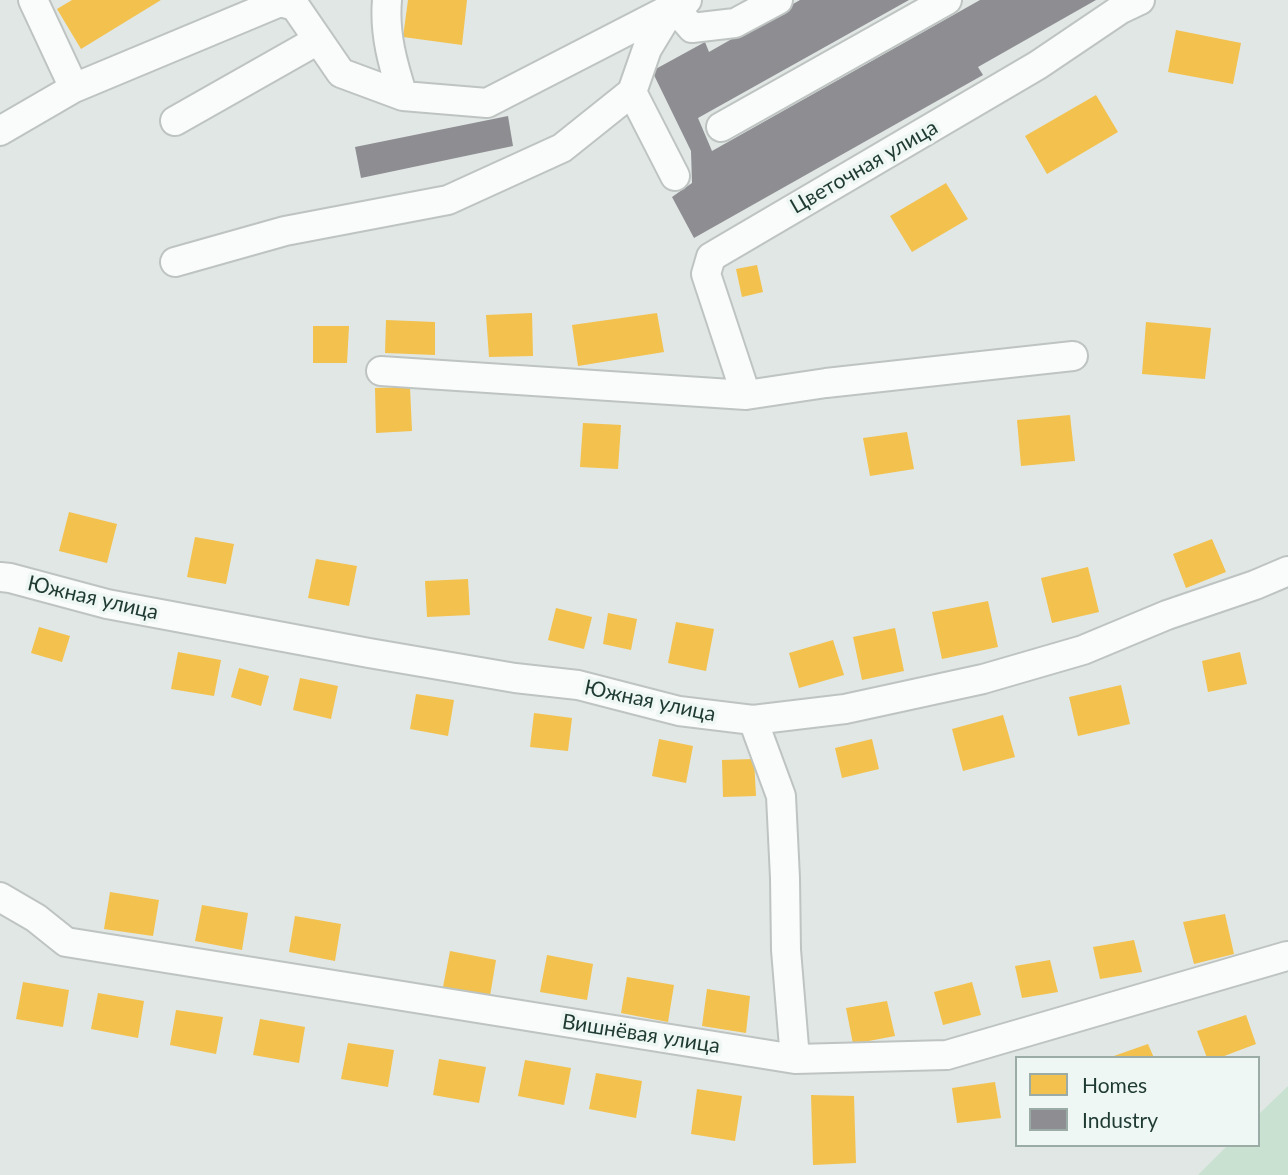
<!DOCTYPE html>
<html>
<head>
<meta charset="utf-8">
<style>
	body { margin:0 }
	#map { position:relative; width:1288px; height:1175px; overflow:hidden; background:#e1e7e4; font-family:Lato,sans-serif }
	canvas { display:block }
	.legend { position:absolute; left:1015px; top:1056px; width:245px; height:91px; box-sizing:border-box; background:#eef7f3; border:2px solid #9baba6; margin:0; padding:9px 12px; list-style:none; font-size:21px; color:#1f3a33 }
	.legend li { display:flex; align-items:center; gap:14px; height:35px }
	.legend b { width:35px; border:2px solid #9baba6 }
</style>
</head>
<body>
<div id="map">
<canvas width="1288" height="1175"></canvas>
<ul class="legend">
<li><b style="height:19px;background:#f2c14e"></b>Homes</li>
<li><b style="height:19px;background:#8d8d92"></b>Industry</li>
</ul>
</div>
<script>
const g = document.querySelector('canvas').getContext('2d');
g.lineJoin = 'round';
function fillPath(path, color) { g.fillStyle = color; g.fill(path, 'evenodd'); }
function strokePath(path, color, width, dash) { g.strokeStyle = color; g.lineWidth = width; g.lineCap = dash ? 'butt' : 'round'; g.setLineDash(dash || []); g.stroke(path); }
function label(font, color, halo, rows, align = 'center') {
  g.font = font + ' Lato,sans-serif'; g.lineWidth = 7; g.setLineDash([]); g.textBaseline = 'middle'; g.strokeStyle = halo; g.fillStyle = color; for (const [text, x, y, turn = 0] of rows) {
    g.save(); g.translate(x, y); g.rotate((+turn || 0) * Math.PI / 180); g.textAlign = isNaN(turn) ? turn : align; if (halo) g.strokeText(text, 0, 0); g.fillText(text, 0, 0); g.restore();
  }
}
fillPath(new Path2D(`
	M 1288,1086 L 1288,1175 L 1198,1175 L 1228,1145 L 1258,1145 L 1258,1115 Z`), '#c9e1d1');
fillPath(new Path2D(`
	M 72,0 L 161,0 L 81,49 L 57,9 Z
	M 408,0 L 467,0 L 462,45 L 403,37 Z
	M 1176,30 L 1241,43 L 1233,84 L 1168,72 Z
	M 1096,95 L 1118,132 L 1047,174 L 1025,136 Z
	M 946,183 L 968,219 L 912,252 L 890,216 Z
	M 757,265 L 763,292 L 742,297 L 736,269 Z
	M 532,313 L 533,356 L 489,357 L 486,315 Z
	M 657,313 L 664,352 L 578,366 L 572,325 Z
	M 386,320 L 435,322 L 435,355 L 385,353 Z
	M 1146,322 L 1211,328 L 1205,379 L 1142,374 Z
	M 313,326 L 349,326 L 347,363 L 313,363 Z
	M 410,387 L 412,431 L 376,433 L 375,388 Z
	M 1070,415 L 1075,461 L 1021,466 L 1017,420 Z
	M 583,423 L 621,425 L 618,469 L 580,467 Z
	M 907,432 L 914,469 L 870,476 L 863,438 Z
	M 69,512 L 117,524 L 107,563 L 59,551 Z
	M 195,537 L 234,544 L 226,584 L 187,577 Z
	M 1212,539 L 1226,572 L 1186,588 L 1173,554 Z
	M 316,559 L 357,566 L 349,606 L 308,598 Z
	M 1088,567 L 1099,612 L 1052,623 L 1041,578 Z
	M 468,579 L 470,615 L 427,617 L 425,581 Z
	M 988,601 L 998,647 L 942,659 L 932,612 Z
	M 556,608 L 592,617 L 584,649 L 548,640 Z
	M 608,613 L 637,619 L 631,650 L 603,644 Z
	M 676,622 L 714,629 L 706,671 L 668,663 Z
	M 39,627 L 70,636 L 62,662 L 31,653 Z
	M 895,628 L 904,671 L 862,680 L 853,637 Z
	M 833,640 L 844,675 L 799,688 L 789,653 Z
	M 178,652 L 221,660 L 214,696 L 171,689 Z
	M 1240,652 L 1247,684 L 1208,692 L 1202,661 Z
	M 239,668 L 269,676 L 261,706 L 231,697 Z
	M 300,678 L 338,686 L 331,719 L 293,710 Z
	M 1121,685 L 1130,724 L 1078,736 L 1069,697 Z
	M 416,694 L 454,700 L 448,736 L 410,729 Z
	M 534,713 L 572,718 L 568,751 L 530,747 Z
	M 1003,715 L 1015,757 L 963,771 L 952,729 Z
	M 659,739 L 693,746 L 686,783 L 652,776 Z
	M 872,739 L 879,769 L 842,778 L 835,748 Z
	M 754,759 L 756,796 L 723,797 L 722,760 Z
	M 110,892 L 159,900 L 153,936 L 104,929 Z
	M 202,905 L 248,913 L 242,950 L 195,941 Z
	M 1225,914 L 1234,954 L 1194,964 L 1183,922 Z
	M 295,916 L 341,924 L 335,961 L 289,952 Z
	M 1134,940 L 1142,972 L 1100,979 L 1093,947 Z
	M 450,951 L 496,960 L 490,996 L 443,987 Z
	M 547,955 L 593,964 L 587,1000 L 540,992 Z
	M 1050,960 L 1058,992 L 1022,998 L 1015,966 Z
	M 627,977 L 674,985 L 668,1022 L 621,1013 Z
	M 23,982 L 69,990 L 63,1027 L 16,1019 Z
	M 972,982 L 981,1015 L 943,1025 L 934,992 Z
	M 707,989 L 750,996 L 746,1033 L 702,1026 Z
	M 98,993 L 144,1001 L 138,1038 L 91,1029 Z
	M 887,1001 L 895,1036 L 853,1044 L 846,1008 Z
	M 176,1010 L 223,1017 L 216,1054 L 170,1045 Z
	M 1246,1015 L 1256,1044 L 1219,1058 L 1207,1058 L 1197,1031 Z
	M 260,1019 L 305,1027 L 299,1063 L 253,1055 Z
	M 348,1043 L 394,1050 L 388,1087 L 341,1079 Z
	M 1148,1044 L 1154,1058 L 1111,1058 L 1111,1057 Z
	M 439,1059 L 486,1067 L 479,1103 L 433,1095 Z
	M 525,1060 L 571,1068 L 564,1105 L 518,1096 Z
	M 596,1073 L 642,1081 L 636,1118 L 589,1109 Z
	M 995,1082 L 1001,1118 L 957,1123 L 952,1088 Z
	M 697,1089 L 742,1096 L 735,1141 L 691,1134 Z
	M 811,1095 L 854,1096 L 856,1163 L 813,1165 Z`), '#f2c14e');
fillPath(new Path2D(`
	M 800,0 L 909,0 L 698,118 L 712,151 L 980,0 L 1096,0 L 978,67 L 983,75 L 694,238 L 672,197 L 692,183 L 691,151 L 652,71 L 705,42 L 709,52 Z
	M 508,116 L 513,146 L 361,178 L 355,147 Z`), '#8d8d92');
const minor = new Path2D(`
	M 33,0 L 74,88
	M 387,0 C 384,34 393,65 403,96
	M 175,121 L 318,40
	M 721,127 L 947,0
	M 0,131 L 74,88 L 280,2 L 295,6 L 341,73 L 403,96 L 487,103 L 687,0
	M 675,176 L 632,92 L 647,49 L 673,6 L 692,28 L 735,23 L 778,0
	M 175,262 L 285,231 L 448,200 L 562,148 L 632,92
	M 381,371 L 746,395 L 826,383 L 1073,356
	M 746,395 L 706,274 L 711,257 L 1038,65 L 1121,9 L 1140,0
	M 0,577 L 10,578 L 107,604 L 369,653 L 515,678 L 578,685 L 679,711 L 753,720 L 845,709 L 983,679 L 1083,650 L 1167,615 L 1255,585 L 1288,571
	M 753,720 L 781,796 L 785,878 L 786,950 L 795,1059
	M 0,897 L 36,918 L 66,942 L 795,1059 L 947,1055 L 1287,956`);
strokePath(minor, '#bec4c1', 32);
strokePath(minor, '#fafbfb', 28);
label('21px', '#1f3a33', '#eef7f3', [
	["Цветочная улица",864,167,-30],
	["Южная улица",93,598,13],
	["Южная улица",650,701,12],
	["Вишнёвая улица",641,1034,9]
]);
</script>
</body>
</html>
